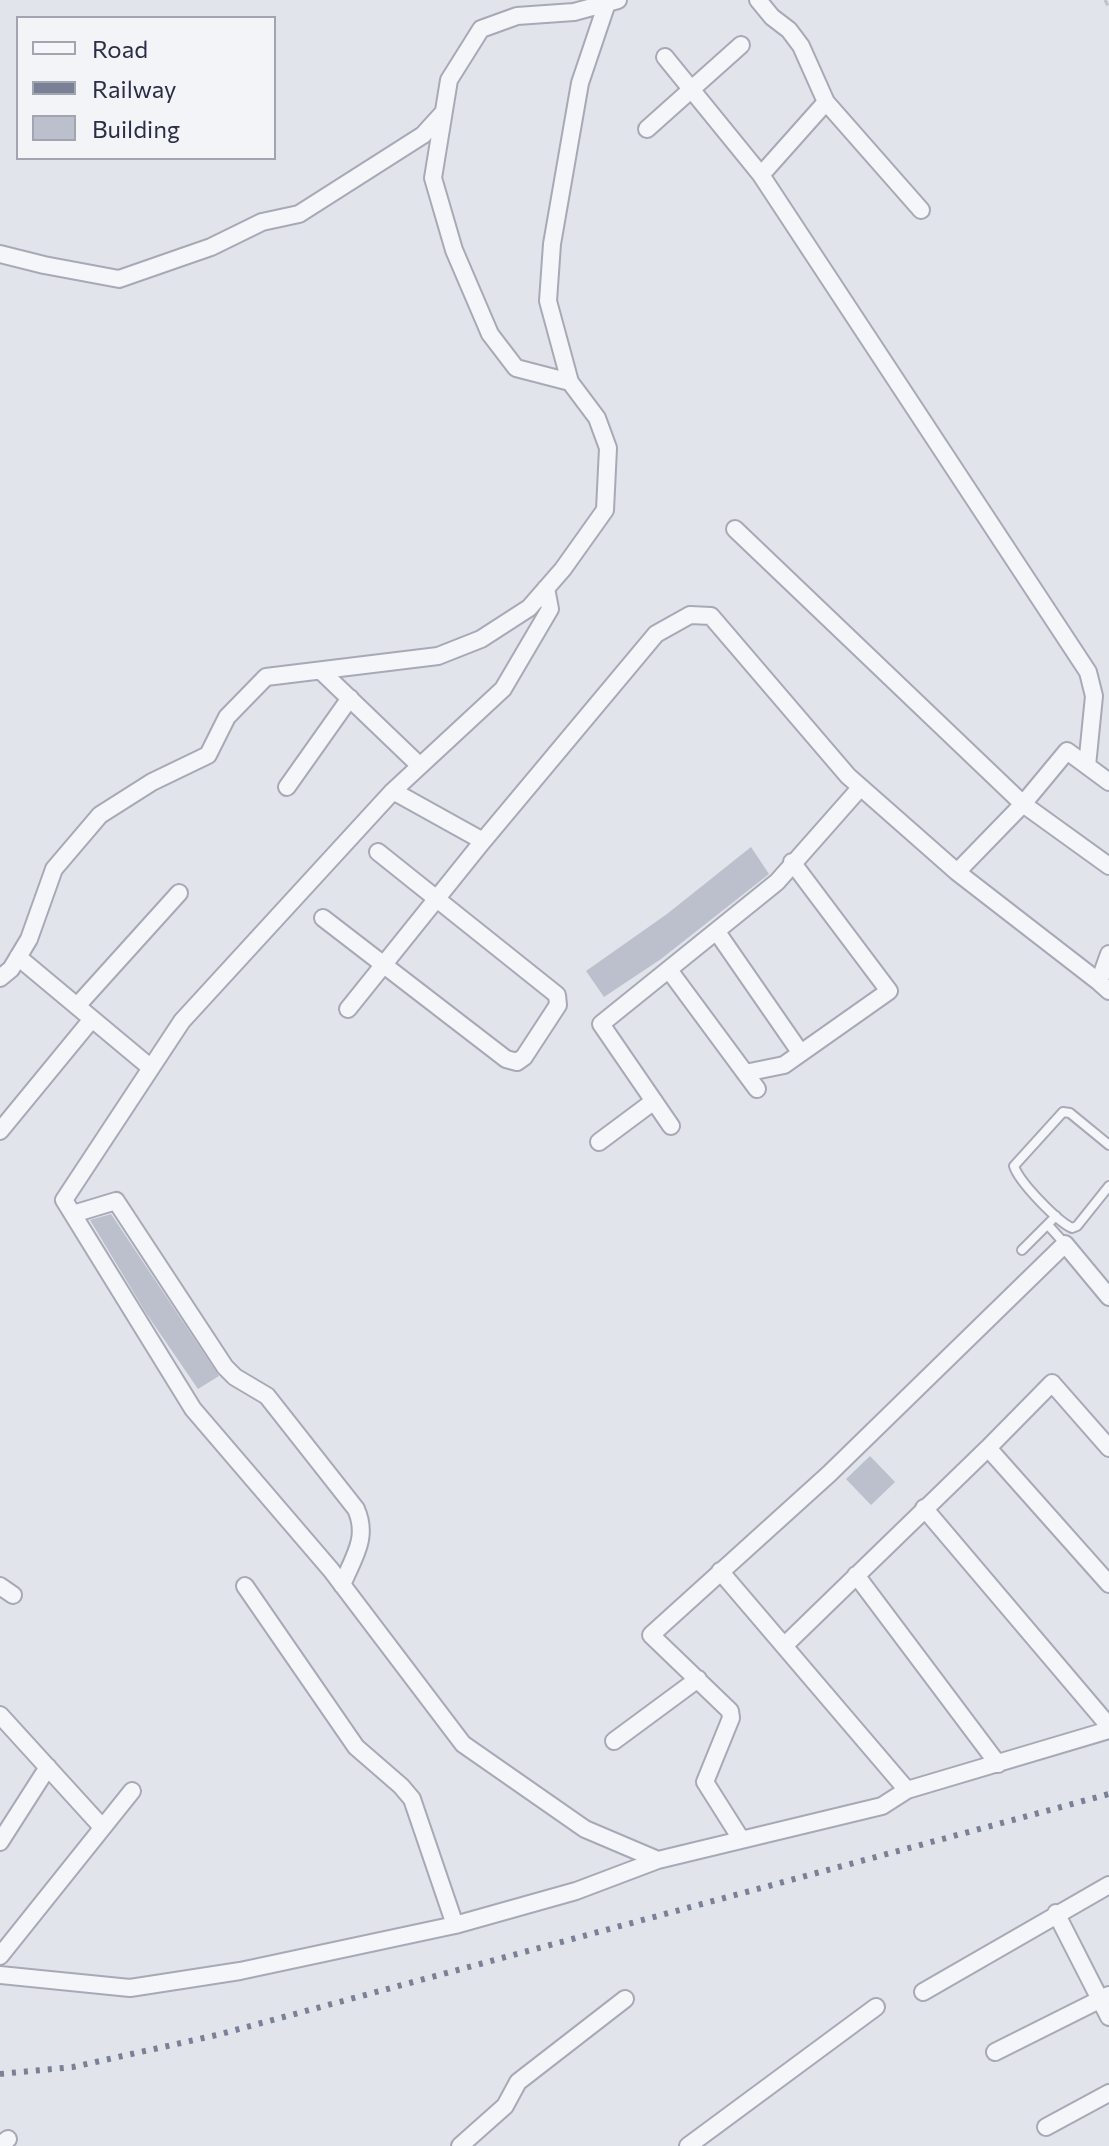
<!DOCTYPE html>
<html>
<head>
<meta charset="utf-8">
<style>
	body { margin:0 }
	#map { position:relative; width:1109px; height:2146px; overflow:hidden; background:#e2e4eb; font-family:Commissioner,sans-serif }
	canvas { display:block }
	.legend { position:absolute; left:16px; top:16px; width:260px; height:144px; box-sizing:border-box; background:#f2f4f8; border:2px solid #a2a5b0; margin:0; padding:10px 14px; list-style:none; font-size:24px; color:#292e45 }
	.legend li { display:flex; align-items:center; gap:16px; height:40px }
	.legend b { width:40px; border:2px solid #a2a5b0 }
</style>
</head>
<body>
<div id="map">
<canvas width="1109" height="2146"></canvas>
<ul class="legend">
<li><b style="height:10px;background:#f5f6f9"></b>Road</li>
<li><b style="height:10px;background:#7a8096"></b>Railway</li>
<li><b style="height:22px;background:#bcbfcc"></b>Building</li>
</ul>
</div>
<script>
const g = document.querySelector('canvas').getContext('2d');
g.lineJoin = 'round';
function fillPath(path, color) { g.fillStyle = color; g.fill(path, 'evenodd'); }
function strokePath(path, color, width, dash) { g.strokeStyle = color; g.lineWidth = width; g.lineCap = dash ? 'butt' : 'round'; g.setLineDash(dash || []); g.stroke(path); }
fillPath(new Path2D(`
	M 751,847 L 769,874 L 661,959 L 604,997 L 586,971 L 667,914 Z
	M 111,1214 L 219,1376 L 198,1389 L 146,1313 L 90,1220 Z
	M 870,1456 L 895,1482 L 871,1505 L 846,1479 Z`), '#bcbfcc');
const lane = new Path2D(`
	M 1109,1145 L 1070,1113 L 1063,1112 L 1014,1166 C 1019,1182 1057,1221 1072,1228 L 1077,1226 L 1109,1186
	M 1048,1225 L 1065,1244
	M 1022,1250 L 1056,1216`);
const street = new Path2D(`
	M 758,0 L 772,17 L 789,30 L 801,46 L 826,102 L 921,210
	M 665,57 L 761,175 L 1088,672 L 1094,696 L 1087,766
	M 647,129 L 741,45
	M 761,175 L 826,102
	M 0,254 L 44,265 L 119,279 L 211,247 L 262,222 L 299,214 L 423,135 L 443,113
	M 570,382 L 548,301 L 552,244 L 580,83 L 607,3
	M 735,529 L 1023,804 L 1109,866
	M 546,588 L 550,609 L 503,689 L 393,791 L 182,1021 L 64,1200 L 193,1409 L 331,1570 L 463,1744 L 585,1829 L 658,1860
	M 321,671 L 419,765
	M 287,787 L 350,698
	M 393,791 L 483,841 L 656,634 L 690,615 L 711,616 L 848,776 L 957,872 L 1023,804 L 1067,751 L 1109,782
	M 957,872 L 1099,982
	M 323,918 L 506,1059 L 517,1062 L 524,1057 L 558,1005 L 557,995 L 378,852
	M 717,932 L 800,1052
	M 1109,954 L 1099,982 L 1109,991
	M 18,957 L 151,1068
	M 669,970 L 757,1089
	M 0,978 L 11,969 L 29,939 L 54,869 L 100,815 L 152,782 L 208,755 L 227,717 L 266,677 L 438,656 L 481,639 L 529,608 L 563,569 L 605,510 L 608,448 L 597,418 L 570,382 L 516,368 L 490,334 L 454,250 L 433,178 L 449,80 L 481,29 L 517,16 L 574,12 L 618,0
	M 77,1006 L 179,893
	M 348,1009 L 483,841
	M 745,1073 L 784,1065 L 889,991 L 792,862
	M 671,1126 L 601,1024 L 777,882 L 860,788
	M 0,1131 L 92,1019
	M 599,1142 L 654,1101
	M 73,1214 L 116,1201 L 225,1367 L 235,1377 L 267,1396 L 356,1509 C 369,1538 353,1558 342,1585
	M 988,1448 L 1052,1383 L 1109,1448
	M 924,1508 L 1109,1726
	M 720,1571 L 907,1790
	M 856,1575 L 998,1764
	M 0,1586 L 13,1595
	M 245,1586 L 356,1747 L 401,1786 L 412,1799 L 455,1925
	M 784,1646 L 988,1448 L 1109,1584
	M 0,1715 L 102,1827
	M 614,1741 L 698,1679
	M 741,1839 L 705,1782 L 731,1718 L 730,1711 L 651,1635 L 829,1474 L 1065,1244 L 1109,1297
	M 0,1842 L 48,1767
	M 1056,1913 L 1109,2017
	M 0,1956 L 132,1791
	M 0,1975 L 130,1988 L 240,1971 L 455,1925 L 576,1891 L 658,1860 L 882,1806 L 907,1790 L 1109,1730
	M 923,1992 L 1109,1885
	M 995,2052 L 1109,1995
	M 1046,2127 L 1109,2093
	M 0,2145 L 8,2139
	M 460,2146 L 505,2106 L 518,2082 L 625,1999
	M 688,2146 L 876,2007`);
strokePath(lane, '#a7aab6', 12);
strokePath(street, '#a7aab6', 20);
strokePath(new Path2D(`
	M 1105,0 L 1109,8`), '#c0c2ca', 3, [6, 6]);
strokePath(lane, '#f5f6f9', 8);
strokePath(street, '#f5f6f9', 16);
strokePath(new Path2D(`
	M 0,2074 L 73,2067 L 217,2035 L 1109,1794`), '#7a8096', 6, [4, 8]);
</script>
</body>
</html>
